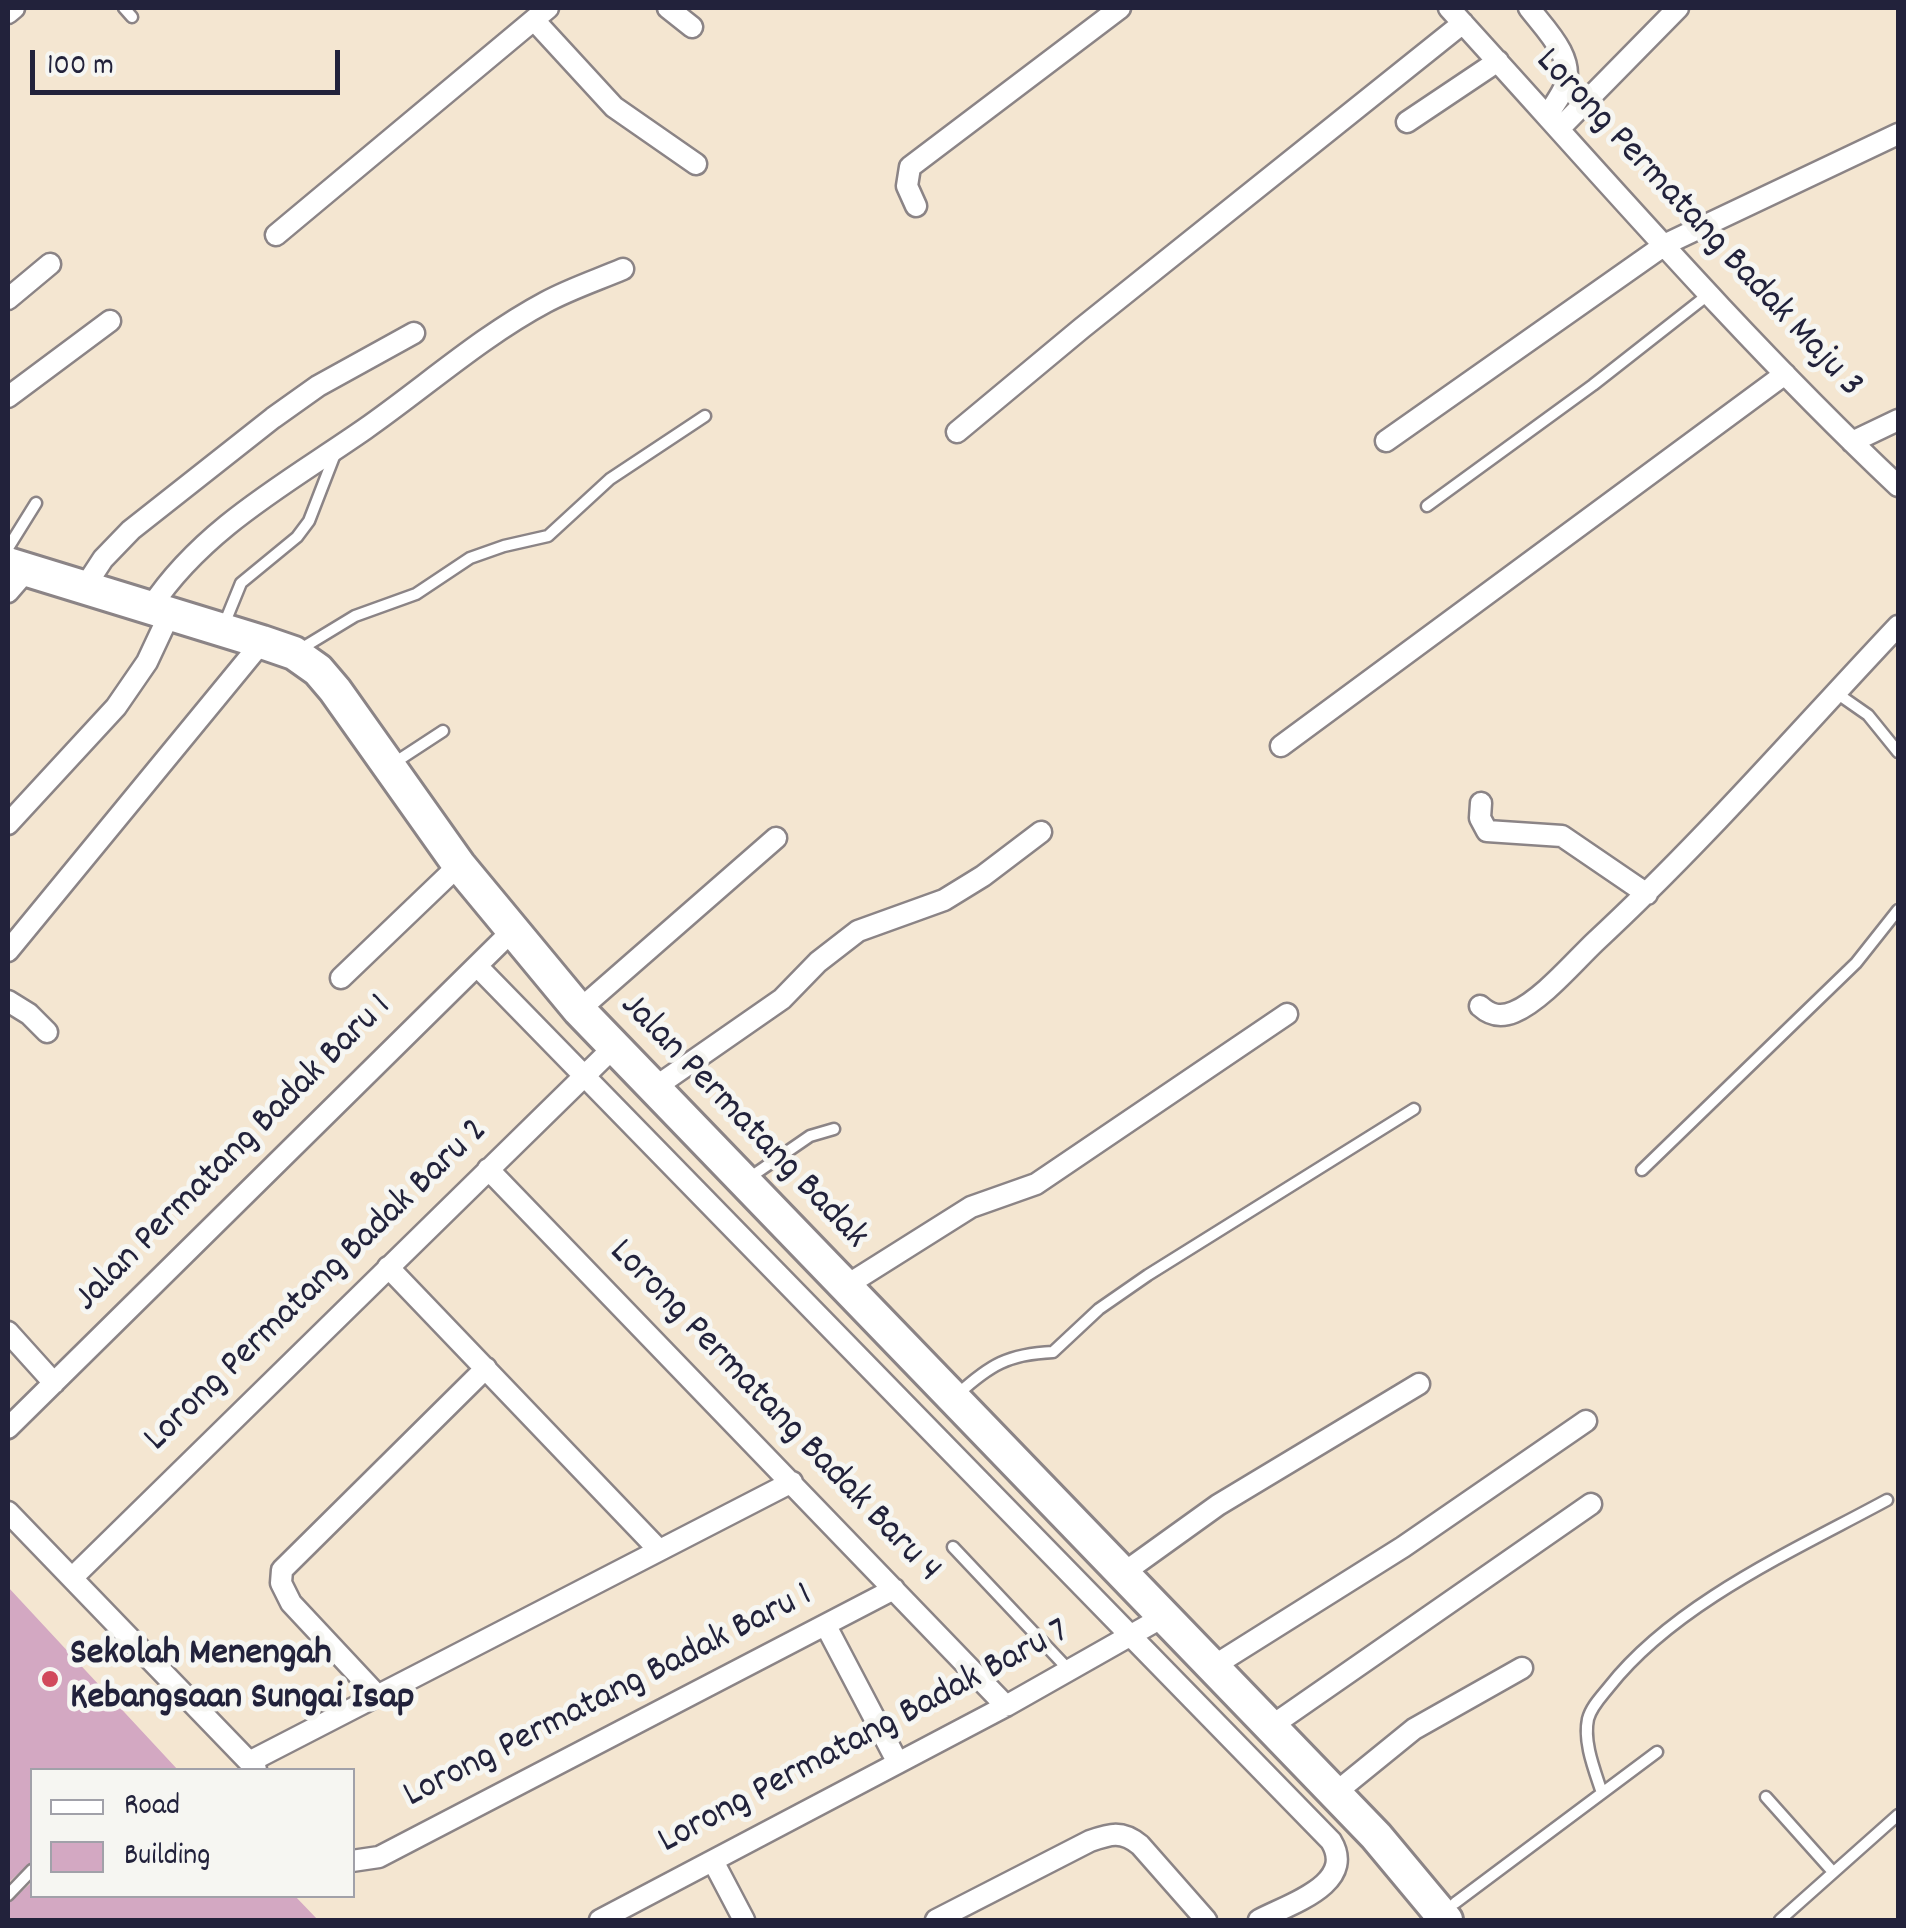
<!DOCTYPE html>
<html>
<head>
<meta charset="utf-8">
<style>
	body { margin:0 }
	#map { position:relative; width:1906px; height:1928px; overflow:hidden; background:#f4e6d1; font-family:Dekko,sans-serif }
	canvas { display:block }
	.frame { position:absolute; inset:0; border:10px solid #22223b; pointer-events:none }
	.legend { position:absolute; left:30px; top:1768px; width:325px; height:130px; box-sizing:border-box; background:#f6f6f2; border:2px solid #a1a1a9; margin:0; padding:12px 18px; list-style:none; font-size:30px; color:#22223b }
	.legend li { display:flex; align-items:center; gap:20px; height:50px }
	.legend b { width:50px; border:2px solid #a1a1a9 }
	.scale { position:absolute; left:30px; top:50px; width:310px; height:45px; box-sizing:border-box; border:5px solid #22223b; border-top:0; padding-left:12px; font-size:30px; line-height:35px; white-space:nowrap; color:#22223b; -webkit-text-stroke:8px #f6f6f2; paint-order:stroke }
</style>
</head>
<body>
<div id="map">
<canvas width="1906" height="1928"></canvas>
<div class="frame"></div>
<ul class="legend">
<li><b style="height:12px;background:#fff"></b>Road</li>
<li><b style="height:28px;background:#d3a8c2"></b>Building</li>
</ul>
<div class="scale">100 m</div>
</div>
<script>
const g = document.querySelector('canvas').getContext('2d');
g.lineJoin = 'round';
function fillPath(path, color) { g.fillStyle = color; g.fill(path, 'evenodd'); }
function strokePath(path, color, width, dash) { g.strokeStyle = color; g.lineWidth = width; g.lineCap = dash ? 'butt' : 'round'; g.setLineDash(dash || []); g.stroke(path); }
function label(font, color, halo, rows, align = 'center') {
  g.font = font + ' Dekko,sans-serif'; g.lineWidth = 10; g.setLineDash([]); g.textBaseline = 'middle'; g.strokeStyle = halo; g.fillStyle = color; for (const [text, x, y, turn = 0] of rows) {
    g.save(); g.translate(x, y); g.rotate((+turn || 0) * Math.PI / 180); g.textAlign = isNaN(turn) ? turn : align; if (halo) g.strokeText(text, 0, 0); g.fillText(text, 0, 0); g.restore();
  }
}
fillPath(new Path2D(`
	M 8,1587 L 178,1770 L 32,1770 L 32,1861 L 8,1883 Z
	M 32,1882 L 32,1896 L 295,1896 L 318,1920 L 8,1920 L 8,1904 Z`), '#d3a8c2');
const lane = new Path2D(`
	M 124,8 L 132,17
	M 1427,506 L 1593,385 L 1709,294
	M 8,548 L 36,503
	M 223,627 L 241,583 L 297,537 L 309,521 L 335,454
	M 299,650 L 355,616 L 416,594 L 470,558 L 504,546 L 548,536 L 610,479 L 705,416
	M 1835,692 L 1868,715 L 1898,752
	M 391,765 L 443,731
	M 1642,1170 L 1856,963 L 1898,910
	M 749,1178 L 810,1136 L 834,1129
	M 958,1394 C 990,1365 1008,1354 1053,1352 L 1099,1309 L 1148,1275 L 1414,1109
	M 953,1547 L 1069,1670
	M 1602,1793 C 1595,1771 1583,1743 1588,1719 C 1591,1707 1601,1697 1609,1687 C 1675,1603 1795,1550 1887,1500
	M 1766,1797 L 1833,1872
	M 8,1895 L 32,1870
	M 1455,1903 L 1657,1752
	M 1780,1920 L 1898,1815`);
const street = new Path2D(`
	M 668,8 L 692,27
	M 1449,8 C 1596,169 1739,336 1898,486
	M 1529,8 C 1545,29 1575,57 1565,86 C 1561,96 1553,106 1548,115
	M 8,13 L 14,8
	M 534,20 L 614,107 L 696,164
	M 1407,122 L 1498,61
	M 1560,128 L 1678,8
	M 916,206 L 907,186 L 910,167 L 1120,8
	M 276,235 L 548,8
	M 8,299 L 50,264
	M 8,397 L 110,321
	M 957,432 L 1082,328 L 1463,23
	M 1386,441 L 1666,244 L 1898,134
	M 1852,442 L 1898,420
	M 84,588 L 103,559 L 131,530 L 273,418 L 318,386 L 414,333
	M 8,592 L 27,570
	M 151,607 C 203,528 289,482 365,429 C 425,387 482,336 546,302 C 570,289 597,280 623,269
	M 1281,746 L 1785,374
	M 1481,803 L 1480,818 L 1487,831 L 1562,836 L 1647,894
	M 8,824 L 116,707 L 147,662 L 170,613
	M 8,951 L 262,642
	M 477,966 L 1331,1841 C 1357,1884 1289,1904 1259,1920
	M 341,978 L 459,865
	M 8,1001 L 29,1014 L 47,1032
	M 1480,1006 C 1490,1015 1500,1018 1514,1012 C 1541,1001 1574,962 1595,942 C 1703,842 1798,732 1898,626
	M 579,1010 L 776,838
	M 654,1088 L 782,999 L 818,962 L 858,931 L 944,900 L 983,876 L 1041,832
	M 488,1169 L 1006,1706
	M 388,1267 L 659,1550
	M 844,1287 L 971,1207 L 1036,1184 L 1287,1014
	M 8,1332 L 54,1383
	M 8,1428 L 512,931
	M 8,1512 L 256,1769
	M 1122,1574 L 1218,1505 L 1419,1384
	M 72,1578 L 614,1047
	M 826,1626 L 898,1763
	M 1212,1667 L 1403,1547 L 1586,1421
	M 378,1696 L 291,1603 L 281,1583 L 282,1570 L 486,1368
	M 1270,1727 L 1591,1504
	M 249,1762 L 792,1482
	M 1334,1794 L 1414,1729 L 1522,1668
	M 352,1861 L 379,1857 L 894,1589
	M 713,1861 L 744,1920
	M 600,1920 L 1006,1706 L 1163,1617
	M 936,1920 L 1090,1841 C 1110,1834 1122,1830 1140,1845 L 1206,1920`);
const primary = new Path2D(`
	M 8,564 L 262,642 L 294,653 L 318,670 L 335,690 L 459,865 L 579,1010 L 1376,1836 L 1446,1920`);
strokePath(lane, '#8b8486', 15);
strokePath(street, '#8b8486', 25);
strokePath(primary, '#8b8486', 38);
strokePath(lane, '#fff', 10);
strokePath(street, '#fff', 20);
strokePath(primary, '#fff', 32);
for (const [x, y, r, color] of [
	[50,1679,10,"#d1495b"]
]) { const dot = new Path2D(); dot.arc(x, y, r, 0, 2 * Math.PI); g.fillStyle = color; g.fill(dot); strokePath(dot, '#f6f6f2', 4); }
label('38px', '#22223b', '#f6f6f2', [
	["Lorong Permatang Badak Maju 3",1697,225,47],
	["Jalan Permatang Badak",742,1123,46],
	["Jalan Permatang Badak Baru 1",235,1155,-45],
	["Lorong Permatang Badak Baru 2",318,1287,-44],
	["Lorong Permatang Badak Baru 4",773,1413,46],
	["Lorong Permatang Badak Baru 1",609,1698,-27],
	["Lorong Permatang Badak Baru 7",865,1739,-28]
]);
label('bold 38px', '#22223b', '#f6f6f2', [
	["Sekolah Menengah",70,1657],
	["Kebangsaan Sungai Isap",70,1701]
], 'left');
</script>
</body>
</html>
